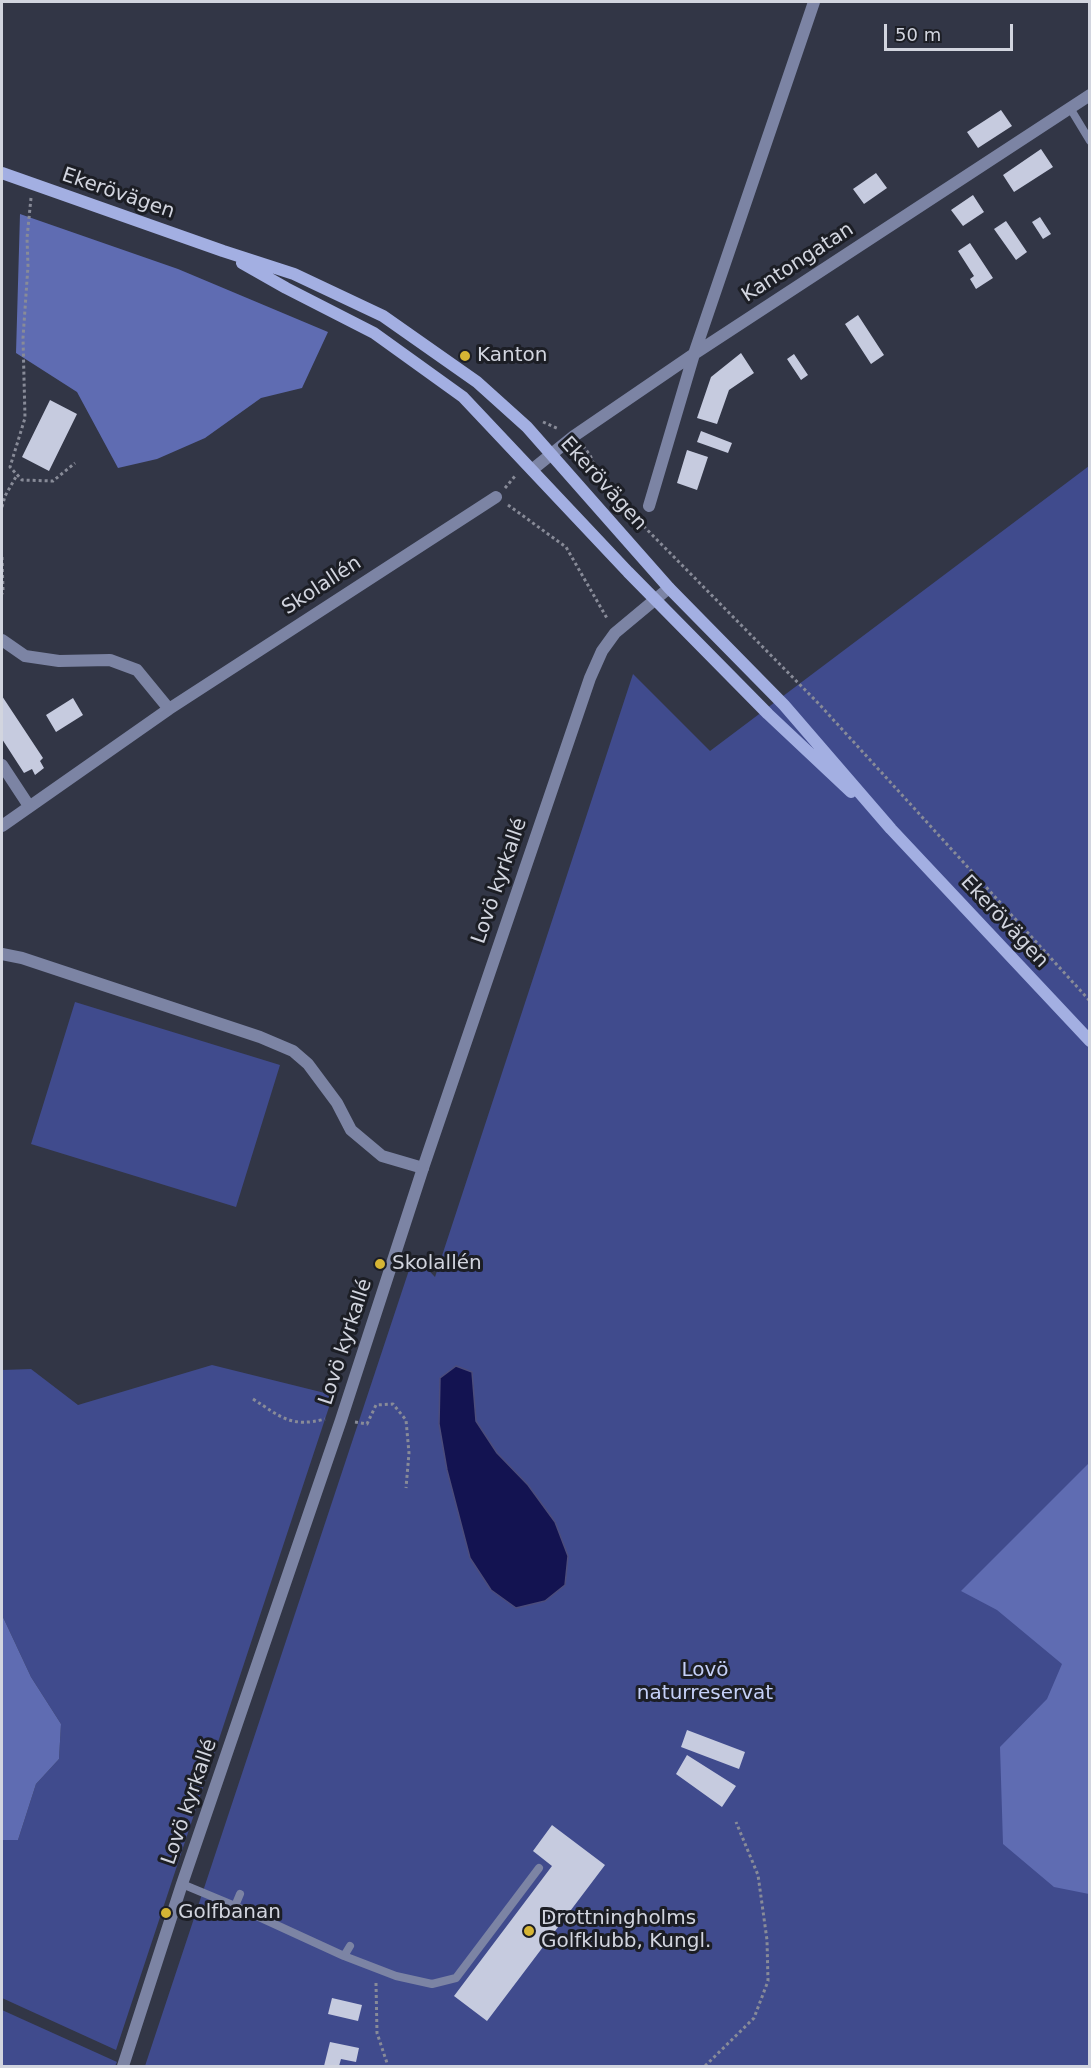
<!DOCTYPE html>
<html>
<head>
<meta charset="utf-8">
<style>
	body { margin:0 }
	#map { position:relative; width:1091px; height:2068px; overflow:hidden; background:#323646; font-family:"DejaVu Sans",sans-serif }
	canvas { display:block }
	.frame { position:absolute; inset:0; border:3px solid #d2d5df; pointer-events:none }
	.scale { position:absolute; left:884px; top:24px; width:129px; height:27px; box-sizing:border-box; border:3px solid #d2d5df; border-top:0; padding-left:8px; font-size:18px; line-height:21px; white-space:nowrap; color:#d2d5df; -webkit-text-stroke:4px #1c1e25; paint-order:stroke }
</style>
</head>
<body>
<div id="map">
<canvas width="1091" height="2068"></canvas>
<div class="frame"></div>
<div class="scale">50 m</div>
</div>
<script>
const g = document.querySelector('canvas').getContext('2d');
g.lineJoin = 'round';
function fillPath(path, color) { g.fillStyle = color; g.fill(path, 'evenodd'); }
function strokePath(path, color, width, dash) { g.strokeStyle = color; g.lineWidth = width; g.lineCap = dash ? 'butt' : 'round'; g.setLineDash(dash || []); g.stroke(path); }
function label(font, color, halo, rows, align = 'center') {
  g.font = font + ' "DejaVu Sans",sans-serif'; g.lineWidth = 6; g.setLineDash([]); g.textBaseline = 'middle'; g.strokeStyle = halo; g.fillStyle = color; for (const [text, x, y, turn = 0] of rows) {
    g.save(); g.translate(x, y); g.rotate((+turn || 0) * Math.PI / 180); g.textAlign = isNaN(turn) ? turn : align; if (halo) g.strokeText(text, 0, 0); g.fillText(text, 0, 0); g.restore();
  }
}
fillPath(new Path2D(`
	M 1089,466 L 1089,2066 L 145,2066 L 414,1255 L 435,1277 L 633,674 L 710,751 Z
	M 75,1002 L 280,1065 L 236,1207 L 31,1144 Z
	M 212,1365 L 333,1395 L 116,2050 L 2,1998 L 2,1840 L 18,1840 L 36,1784 L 59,1759 L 61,1724 L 31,1677 L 2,1615 L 2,1370 L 31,1369 L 78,1405 Z
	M 2,2010 L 117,2062 L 115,2066 L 2,2066 Z`), '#404b8d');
fillPath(new Path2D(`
	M 20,214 L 178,269 L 328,332 L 302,388 L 261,398 L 205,438 L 157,459 L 118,468 L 77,392 L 16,353 Z
	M 1089,1463 L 1089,1894 L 1054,1887 L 1003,1844 L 1000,1747 L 1047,1699 L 1062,1664 L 997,1610 L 961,1591 Z
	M 2,1615 L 31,1677 L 61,1724 L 59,1759 L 36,1784 L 18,1840 L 2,1840 Z`), '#5f6cb2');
const water = new Path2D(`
	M 456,1366 L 472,1372 L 476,1421 L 497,1453 L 528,1485 L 555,1522 L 568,1556 L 565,1585 L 545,1601 L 516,1608 L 491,1590 L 470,1558 L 447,1470 L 439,1424 L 440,1378 Z`);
fillPath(water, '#131351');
strokePath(water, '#4c4d7c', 1.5);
fillPath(new Path2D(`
	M 1001,110 L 1012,126 L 978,148 L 967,132 Z
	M 1041,149 L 1053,167 L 1014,192 L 1003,175 Z
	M 876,173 L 887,188 L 864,204 L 853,189 Z
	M 973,195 L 984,212 L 963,226 L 951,210 Z
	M 1040,217 L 1051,234 L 1043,239 L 1032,222 Z
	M 1006,221 L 1027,252 L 1016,260 L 994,229 Z
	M 970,243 L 993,278 L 976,289 L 970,279 L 974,276 L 958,251 Z
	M 858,315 L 884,355 L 871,364 L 845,324 Z
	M 741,353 L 754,373 L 729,390 L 717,424 L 697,418 L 711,377 Z
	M 794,354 L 808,375 L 801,380 L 787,359 Z
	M 50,400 L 77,414 L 49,471 L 22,457 Z
	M 701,431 L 732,443 L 728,453 L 697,442 Z
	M 687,450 L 708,457 L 697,490 L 677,483 Z
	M 2,696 L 43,758 L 40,761 L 44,768 L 35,775 L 32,769 L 24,773 L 2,739 Z
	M 73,698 L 83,715 L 56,732 L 46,715 Z
	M 687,1730 L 745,1752 L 739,1769 L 681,1747 Z
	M 687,1755 L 736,1786 L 722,1807 L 676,1774 Z
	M 552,1825 L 605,1865 L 487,2021 L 454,1996 L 552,1866 L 533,1851 Z
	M 332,1998 L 362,2005 L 358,2021 L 328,2014 Z
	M 330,2042 L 359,2048 L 356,2062 L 341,2059 L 339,2066 L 324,2066 Z`), '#c6cbdf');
strokePath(new Path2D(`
	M 31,198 L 27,238 L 28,266 L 23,338 L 25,418 L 10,467 L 22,480 L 53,481 L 75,463
	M 543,422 L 559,429
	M 583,446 L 590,455 L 602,484 L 819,704 L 1090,1001
	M 505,488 L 516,475
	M 508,505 L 566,547 L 608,620
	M 2,507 L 5,496 L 17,475
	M 2,557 L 3,591 L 2,594
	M 253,1399 C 281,1417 291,1428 325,1419
	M 355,1422 L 367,1424 L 376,1405 L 393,1404 L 406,1420 L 409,1453 L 406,1488
	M 376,1983 L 377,2033 L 388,2066
	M 705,2066 L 754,2018 L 768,1981 L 767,1940 L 758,1875 L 736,1822`), '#888b98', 3, [3, 3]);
strokePath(new Path2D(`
	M 1070,108 L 1090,141
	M 182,1884 L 235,1906 L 344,1956 L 396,1976 L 432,1984 L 456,1978 L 539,1868
	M 235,1906 L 240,1894
	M 344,1956 L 350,1946`), '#7c84a4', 8);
strokePath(new Path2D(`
	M 533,469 L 574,436 L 694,354 L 1090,95
	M 649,506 L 694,354 L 814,2
	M 2,640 L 25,656 L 59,661 L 110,660 L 137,670 L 169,709
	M 2,765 L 29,806
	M 2,826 L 169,709 L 496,497
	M 2,954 L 22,958 L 260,1037 L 293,1051 L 308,1064 L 337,1103 L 351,1130 L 382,1156 L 423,1168`), '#7c84a4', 12);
strokePath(new Path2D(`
	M 123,2066 L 182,1884 L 341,1420 L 423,1168 L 590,678 L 602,651 L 615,633 L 669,588`), '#7c84a4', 12);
strokePath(new Path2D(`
	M 2,173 L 223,251 L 294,274 L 383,316 L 477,382 L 527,427 L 669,588 L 784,705 L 891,829 L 1090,1041
	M 242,263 L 286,288 L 374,333 L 463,397 L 628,572 L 768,714 L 851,792`), '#a3afe2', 12);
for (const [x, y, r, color] of [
	[465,356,6,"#d6b534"],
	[380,1264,6,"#d6b534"],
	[166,1913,6,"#d6b534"],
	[529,1931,6,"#d6b534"]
]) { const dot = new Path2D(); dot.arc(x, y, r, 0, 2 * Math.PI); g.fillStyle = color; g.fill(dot); strokePath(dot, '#1c1e25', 2); }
label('20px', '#d2d5df', '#1c1e25', [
	["Ekerövägen",118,194,19],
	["Kantongatan",798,263,-33],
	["Ekerövägen",603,484,48],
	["Skolallén",322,586,-33],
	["Lovö kyrkallé",500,881,-71],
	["Ekerövägen",1004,922,47],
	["Lovö kyrkallé",346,1342,-72],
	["Lovö kyrkallé",190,1802,-71]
]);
label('20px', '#d2d5df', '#1c1e25', [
	["Kanton",477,356],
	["Skolallén",392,1264],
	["Golfbanan",178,1913],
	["Drottningholms",541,1919],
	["Golfklubb, Kungl.",541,1942]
], 'left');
label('20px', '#c5d0f7', '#1c1e25', [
	["Lovö",705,1671],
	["naturreservat",705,1694]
]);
</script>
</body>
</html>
